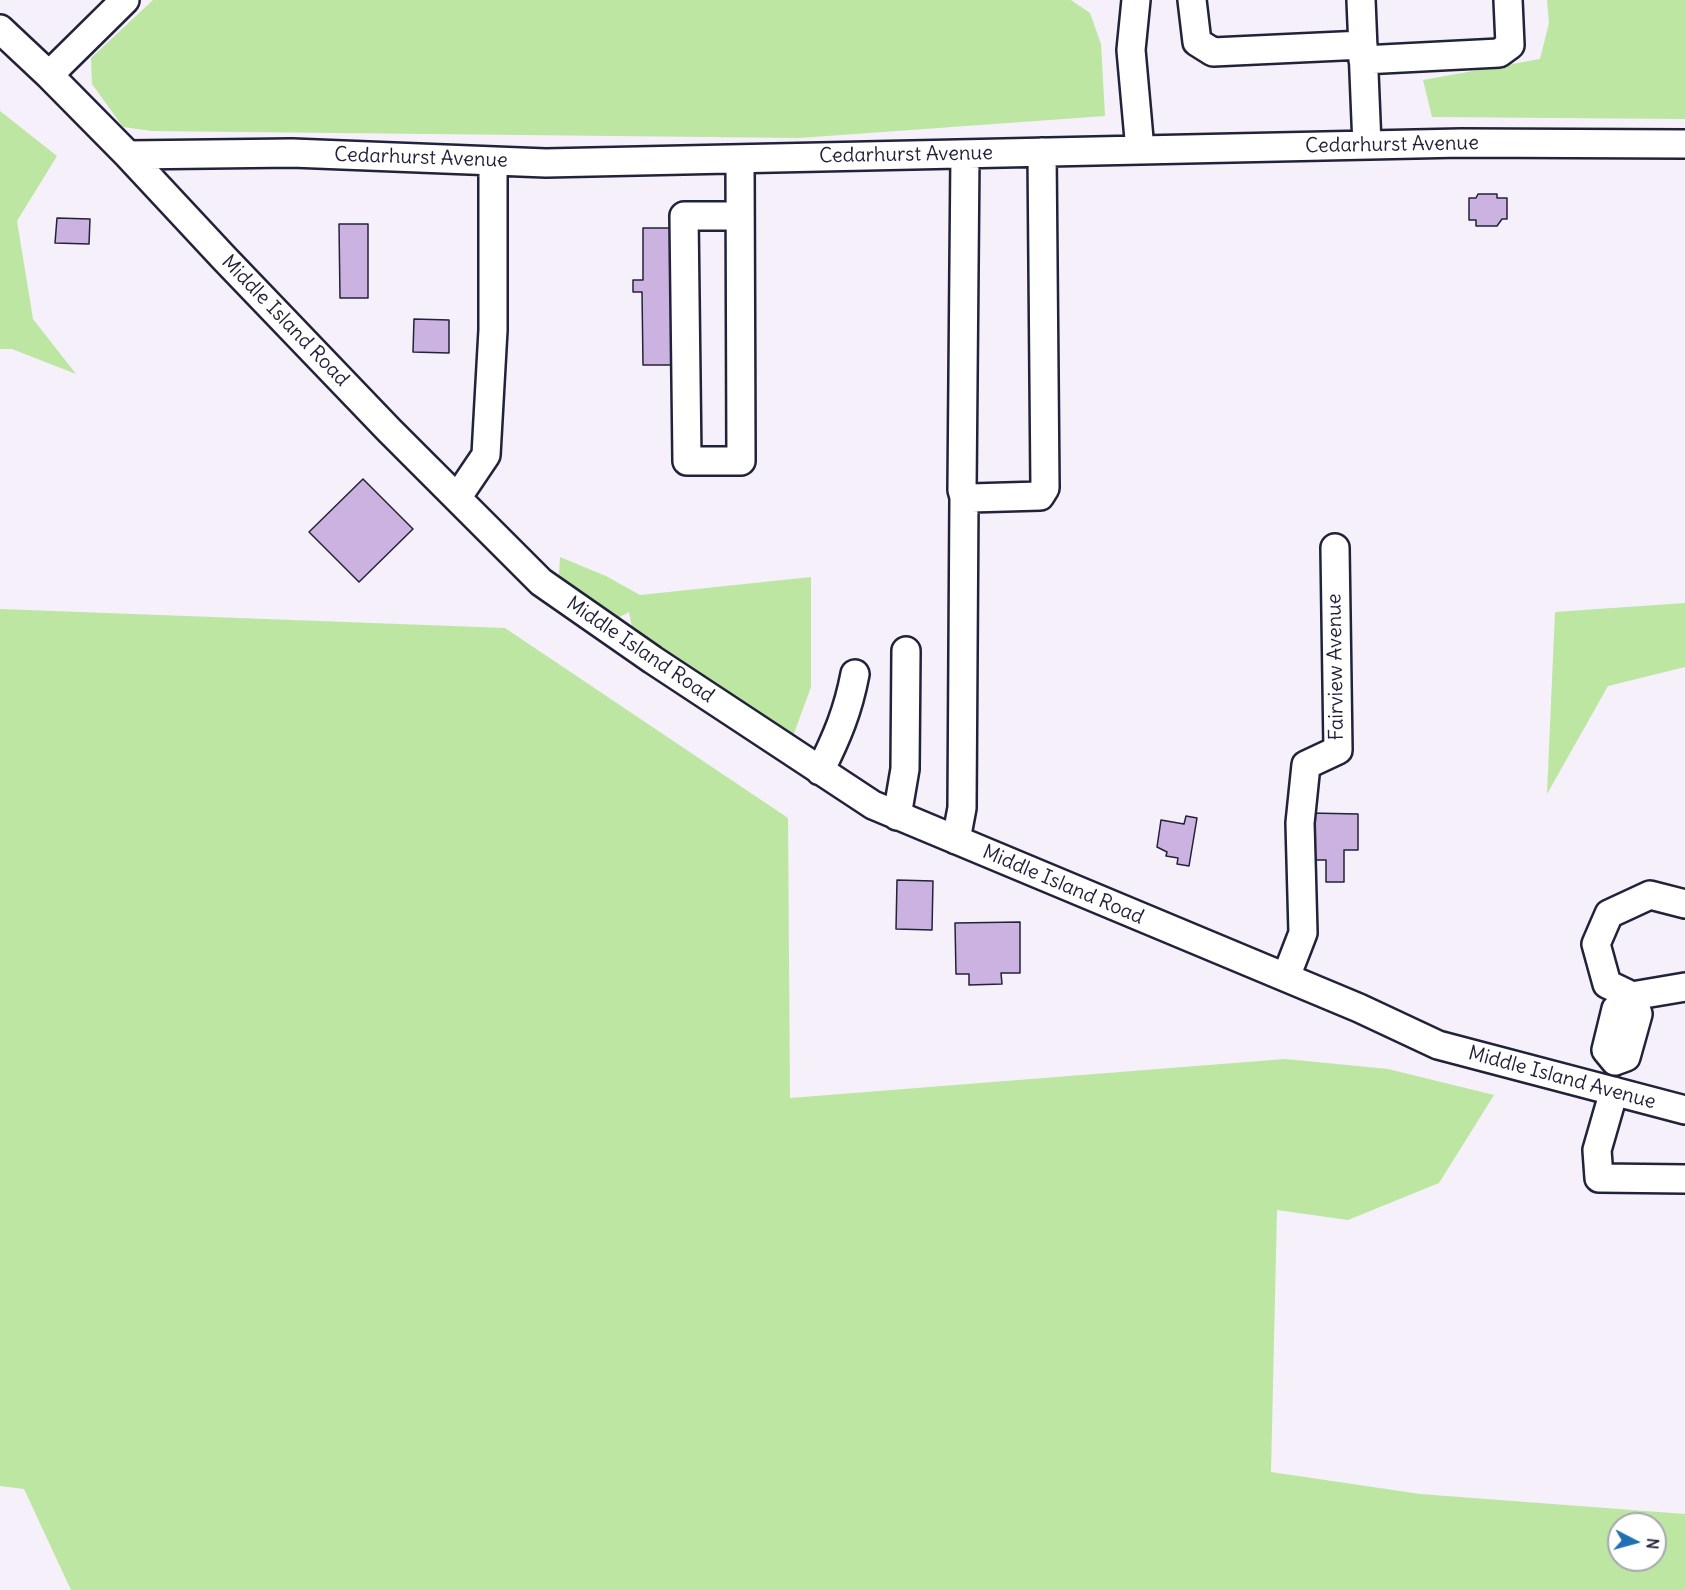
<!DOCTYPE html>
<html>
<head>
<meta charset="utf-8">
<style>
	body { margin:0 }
	#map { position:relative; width:1685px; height:1590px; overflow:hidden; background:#f5f0f9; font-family:Delius,sans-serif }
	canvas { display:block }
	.north { position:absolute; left:1607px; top:1512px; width:60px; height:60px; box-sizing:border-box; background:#fff; border:2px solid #a7a7b1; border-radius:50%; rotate:96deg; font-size:16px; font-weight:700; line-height:24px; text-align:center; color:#22223b }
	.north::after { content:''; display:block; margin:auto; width:21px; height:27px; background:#1f6fb2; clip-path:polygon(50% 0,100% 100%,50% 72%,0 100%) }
</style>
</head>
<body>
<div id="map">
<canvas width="1685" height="1590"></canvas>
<div class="north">N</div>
</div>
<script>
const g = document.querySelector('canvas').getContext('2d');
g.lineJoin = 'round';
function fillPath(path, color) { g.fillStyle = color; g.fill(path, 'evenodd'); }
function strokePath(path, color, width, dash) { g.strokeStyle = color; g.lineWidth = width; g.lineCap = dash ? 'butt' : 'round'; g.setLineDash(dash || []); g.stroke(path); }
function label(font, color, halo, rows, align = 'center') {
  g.font = font + ' Delius,sans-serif'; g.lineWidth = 4.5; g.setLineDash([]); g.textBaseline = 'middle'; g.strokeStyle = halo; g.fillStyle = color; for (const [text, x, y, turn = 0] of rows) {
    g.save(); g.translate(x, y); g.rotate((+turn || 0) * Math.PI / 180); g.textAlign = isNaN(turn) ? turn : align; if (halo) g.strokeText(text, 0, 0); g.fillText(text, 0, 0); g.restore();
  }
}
fillPath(new Path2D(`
	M 153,0 L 1071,0 L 1090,13 L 1101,44 L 1105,116 L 799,138 L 152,131 L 123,127 L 92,84 L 91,58 Z
	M 1547,0 L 1685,0 L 1685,119 L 1432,117 L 1423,80 L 1540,59 L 1549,23 Z
	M 0,111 L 57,156 L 17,221 L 33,319 L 76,374 L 12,349 L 0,349 Z
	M 560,557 L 606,576 L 640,595 L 811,577 L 811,687 L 793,736 L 633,632 L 629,612 L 616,619 L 559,575 Z
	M 1685,603 L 1685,667 L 1608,686 L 1547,794 L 1555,612 Z
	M 0,609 L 505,628 L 788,818 L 790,1098 L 1285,1059 L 1388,1069 L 1494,1095 L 1439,1183 L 1348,1220 L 1277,1210 L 1271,1472 L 1420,1494 L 1685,1514 L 1685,1590 L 71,1590 L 24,1489 L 0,1486 ZM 1619,1524 L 1655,1524 L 1655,1560 L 1619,1560 Z`), '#bce6a2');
const building = new Path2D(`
	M 1478,194 L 1497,194 L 1497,198 L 1507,198 L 1507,219 L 1502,219 L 1497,226 L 1476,226 L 1476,220 L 1469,220 L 1469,198 L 1476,198 Z
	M 57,218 L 90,219 L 89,244 L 55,243 Z
	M 339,224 L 368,224 L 368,298 L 340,298 Z
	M 643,228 L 671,228 L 672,365 L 643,365 L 642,292 L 633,292 L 633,280 L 643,280 Z
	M 414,319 L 449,320 L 449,353 L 413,352 Z
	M 363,479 L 413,529 L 359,582 L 309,532 Z
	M 1310,813 L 1358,814 L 1358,850 L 1344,850 L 1344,882 L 1326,882 L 1326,860 L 1310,860 Z
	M 1186,816 L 1197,818 L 1189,866 L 1177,864 L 1178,858 L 1166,856 L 1167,852 L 1157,847 L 1161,820 L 1184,824 Z
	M 897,880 L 933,881 L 932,930 L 896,929 Z
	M 1020,922 L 1020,973 L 1001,973 L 1002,984 L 969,985 L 969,974 L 956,974 L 955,923 Z`);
fillPath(building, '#ccb2e0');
strokePath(building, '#22223b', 1.5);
const minor = new Path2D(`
	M 1136,0 L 1131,50 L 1140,150
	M 1192,0 L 1197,42 L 1213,52 L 1363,45
	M 1361,0 L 1367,145
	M 0,29 L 49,75 L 128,155 L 224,258 L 389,430 L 541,582 L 653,660 L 873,805 L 1359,1008 L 1438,1045 L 1685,1110
	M 1363,60 L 1499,53 L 1510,45 L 1508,0
	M 49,75 L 125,0
	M 965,154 L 962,490 L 964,497 L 971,498 L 1040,496 L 1045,488 L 1042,152
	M 128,155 L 292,153 L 546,163 L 1461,143 L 1685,144
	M 739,216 L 684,216 L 687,461 L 741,461 L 740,159
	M 457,498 L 486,455 L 493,330 L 493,161
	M 820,771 C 837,737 848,711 855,674
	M 897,816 L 905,769 L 906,651
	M 956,840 L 962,808 L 964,497
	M 1286,977 L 1303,933 L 1300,823 L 1306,765 L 1338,750 L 1335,548
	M 1615,1061 L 1626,1057 L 1638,1014 L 1632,996 L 1607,984 L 1596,944 L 1609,914 L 1650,895 L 1685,904
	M 1615,1061 L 1606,1050 L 1616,1009 L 1632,996 L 1685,987
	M 1614,1091 L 1597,1150 L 1599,1178 L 1685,1179`);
strokePath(minor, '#22223b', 32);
strokePath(minor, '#fff', 27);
label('20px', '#22223b', '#fff', [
	["Cedarhurst Avenue",1392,145,-1],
	["Cedarhurst Avenue",906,155,-1],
	["Cedarhurst Avenue",421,158,2],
	["Middle Island Road",285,321,46],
	["Middle Island Road",640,650,34],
	["Fairview Avenue",1336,667,-91],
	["Middle Island Road",1063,885,23],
	["Middle Island Avenue",1562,1078,15]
]);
</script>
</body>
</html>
